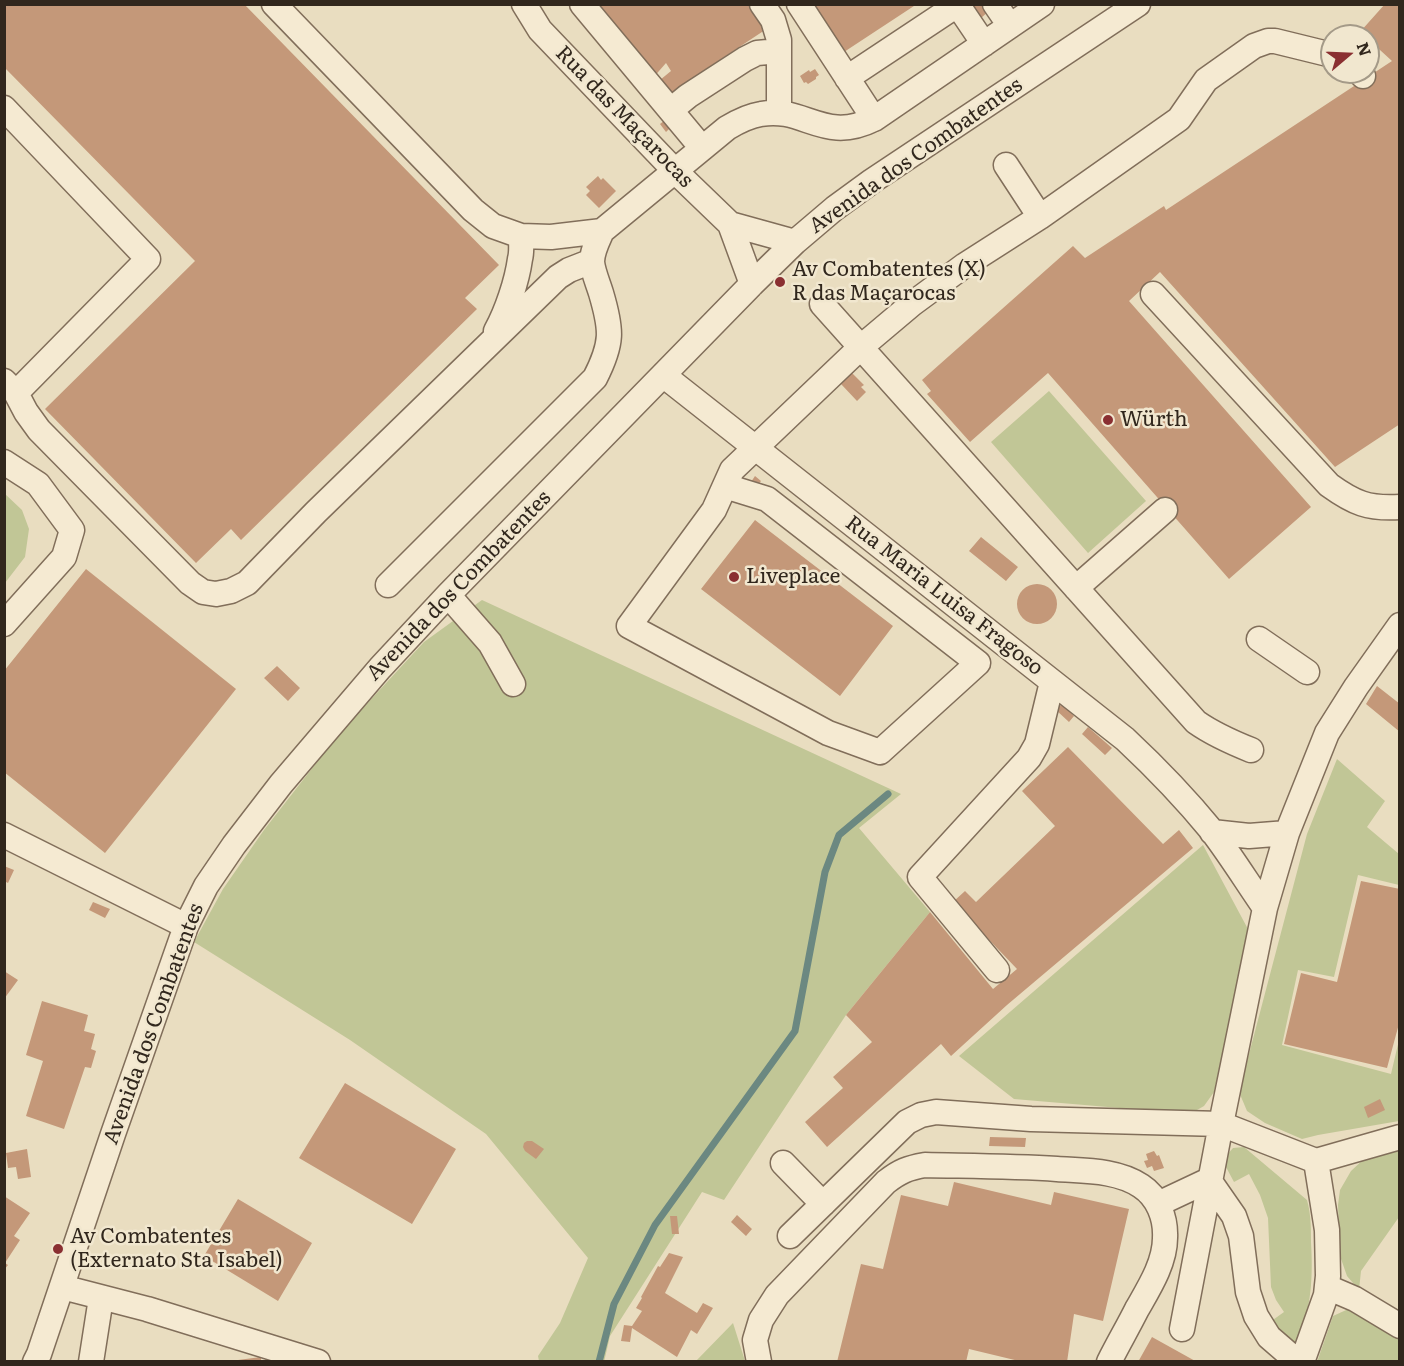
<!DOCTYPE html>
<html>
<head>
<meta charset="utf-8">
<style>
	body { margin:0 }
	#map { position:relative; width:1404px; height:1366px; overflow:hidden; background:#e9ddc0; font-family:Literata,serif }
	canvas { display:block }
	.frame { position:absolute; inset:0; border:6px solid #31271d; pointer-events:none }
	.north { position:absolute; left:1320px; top:24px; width:60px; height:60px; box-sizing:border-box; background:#f1e7cf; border:2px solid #a49a88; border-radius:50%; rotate:71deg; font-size:16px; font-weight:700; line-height:24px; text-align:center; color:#31271d }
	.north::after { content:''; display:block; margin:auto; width:21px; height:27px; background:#8a2f31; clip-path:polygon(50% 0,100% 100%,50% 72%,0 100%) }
</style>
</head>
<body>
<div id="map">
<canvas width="1404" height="1366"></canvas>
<div class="frame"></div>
<div class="north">N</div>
</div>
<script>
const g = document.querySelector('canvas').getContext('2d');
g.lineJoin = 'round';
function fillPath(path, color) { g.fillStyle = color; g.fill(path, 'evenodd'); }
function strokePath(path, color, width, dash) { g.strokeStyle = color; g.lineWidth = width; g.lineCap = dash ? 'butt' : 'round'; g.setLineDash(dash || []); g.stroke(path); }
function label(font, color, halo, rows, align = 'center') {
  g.font = font + ' Literata,serif'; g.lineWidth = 5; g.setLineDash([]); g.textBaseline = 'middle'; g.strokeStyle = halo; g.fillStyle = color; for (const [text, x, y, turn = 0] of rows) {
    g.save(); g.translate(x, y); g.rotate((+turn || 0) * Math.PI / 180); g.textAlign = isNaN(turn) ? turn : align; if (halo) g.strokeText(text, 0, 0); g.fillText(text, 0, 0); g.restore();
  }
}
fillPath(new Path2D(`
	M 1049,391 L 1146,501 L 1088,553 L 991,442 Z
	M 4,493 L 22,510 L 29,529 L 25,557 L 5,583 Z
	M 482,600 L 901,794 L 859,828 L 930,912 L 846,1015 L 724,1200 L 702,1192 L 610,1336 L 604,1362 L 539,1361 L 538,1356 L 560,1323 L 588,1258 L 486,1134 L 350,1040 L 194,942 L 223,889 L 264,830 L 338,735 L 424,642 Z
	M 1337,759 L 1385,801 L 1367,827 L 1399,854 L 1399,885 L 1358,875 L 1334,977 L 1298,970 L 1282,1045 L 1391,1074 L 1399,1040 L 1399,1121 L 1318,1135 L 1302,1139 L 1265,1123 L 1247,1111 L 1239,1092 L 1307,834 Z
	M 1203,845 L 1249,931 L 1214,1092 L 1204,1106 L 1190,1114 L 1014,1099 L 959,1056 Z
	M 1244,1147 L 1307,1200 C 1311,1214 1311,1228 1311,1242 C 1313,1275 1312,1312 1296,1342 L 1285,1343 L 1270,1322 L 1284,1312 L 1276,1300 L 1271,1287 L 1268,1218 L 1260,1195 L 1249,1174 L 1234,1182 L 1226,1167 L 1226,1156 L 1233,1148 Z
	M 1399,1148 L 1399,1217 L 1361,1271 L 1359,1290 L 1347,1276 L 1340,1256 L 1338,1205 L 1340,1190 L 1351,1171 L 1366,1157 Z
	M 1355,1306 L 1399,1333 L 1399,1361 L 1317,1362 L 1333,1316 Z
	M 733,1323 L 745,1361 L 696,1361 Z`), '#c1c696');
strokePath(new Path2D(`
	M 599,1362 L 614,1304 L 655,1225 L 795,1031 L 825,872 L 839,835 L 888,794`), '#6b8881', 7);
fillPath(new Path2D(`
	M 4,4 L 244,4 L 499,265 L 465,298 L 477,309 L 241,540 L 231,529 L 196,563 L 45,409 L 195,261 L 4,67 Z
	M 812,4 L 917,4 L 844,52 Z
	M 1385,4 L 1400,4 L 1400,424 L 1335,467 L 1160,272 L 1129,301 L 1311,507 L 1229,579 L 1048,373 L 970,442 L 927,394 L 931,391 L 922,380 L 1073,246 L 1085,258 L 1164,206 L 1166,210 L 1392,61 L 1368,39 L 1368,36 L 1365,36 L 1360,32 Z
	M 590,5 L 752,5 L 771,26 L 682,85 L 680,93 L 674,98 L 660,80 L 671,71 L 666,63 L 652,79 Z
	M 971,5 L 984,5 L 989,11 L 981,18 Z
	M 815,69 L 819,75 L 816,77 L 816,79 L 808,84 L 806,82 L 804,83 L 800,76 L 809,70 L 810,72 Z
	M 665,120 L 671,127 L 666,132 L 660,124 Z
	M 598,176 L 601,180 L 603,178 L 616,191 L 599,208 L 586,195 L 590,191 L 586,187 Z
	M 852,373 L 864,385 L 861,387 L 866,392 L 857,401 L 841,384 Z
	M 755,476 L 761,481 L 757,486 L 751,482 Z
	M 755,520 L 893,626 L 840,696 L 701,589 Z
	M 981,537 L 1018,567 L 1006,581 L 969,551 Z
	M 86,569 L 236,689 L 105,853 L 4,772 L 4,671 Z
	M1017 604a20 20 0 1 1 40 0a20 20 0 1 1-40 0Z
	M 277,666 L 300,688 L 288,701 L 264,678 Z
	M 1377,686 L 1400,704 L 1400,732 L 1366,704 Z
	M 1062,704 L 1074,716 L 1069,722 L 1056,710 Z
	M 1088,727 L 1112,748 L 1105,755 L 1082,734 Z
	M 1068,747 L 1163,844 L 1179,830 L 1193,848 L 1007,1005 L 951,1056 L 941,1044 L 827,1147 L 805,1122 L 843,1088 L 833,1077 L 872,1042 L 846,1015 L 930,912 L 993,989 L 1017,969 L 953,902 L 965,891 L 976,902 L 1055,826 L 1022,791 Z
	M 4,866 L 14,870 L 8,883 L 4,881 Z
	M 1361,881 L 1400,889 L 1400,1020 L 1387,1068 L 1284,1044 L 1301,973 L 1337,982 Z
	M 93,902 L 110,909 L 105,918 L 89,910 Z
	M 4,971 L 18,980 L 4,999 Z
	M 42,1001 L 88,1015 L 84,1031 L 95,1034 L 91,1049 L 96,1051 L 91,1068 L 85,1067 L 64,1129 L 26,1116 L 43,1061 L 26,1055 Z
	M 345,1083 L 456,1149 L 412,1224 L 299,1158 Z
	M 1380,1099 L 1385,1110 L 1368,1118 L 1364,1107 Z
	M 990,1137 L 1026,1138 L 1025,1147 L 989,1146 Z
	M 527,1141 L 532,1141 L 544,1149 L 536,1159 L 525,1151 L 523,1147 L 524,1143 Z
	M 27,1149 L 31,1177 L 18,1179 L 16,1167 L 8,1168 L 6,1153 Z
	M 1154,1151 L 1157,1156 L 1159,1155 L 1164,1168 L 1154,1171 L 1152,1166 L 1147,1168 L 1144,1161 L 1148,1160 L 1146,1154 Z
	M 954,1182 L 1051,1205 L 1054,1192 L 1129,1209 L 1103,1321 L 1074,1314 L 1067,1362 L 1023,1362 L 969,1349 L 966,1362 L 837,1362 L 861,1264 L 883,1269 L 901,1195 L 948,1206 Z
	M 4,1196 L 30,1213 L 14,1236 L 20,1240 L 5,1263 L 8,1265 L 4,1270 Z
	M 238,1199 L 312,1243 L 278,1301 L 204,1256 Z
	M 737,1215 L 752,1229 L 746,1236 L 731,1222 Z
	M 670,1216 L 677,1216 L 679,1234 L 672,1234 Z
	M 669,1253 L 683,1257 L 665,1293 L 697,1313 L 703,1303 L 713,1308 L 697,1334 L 691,1330 L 677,1357 L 632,1328 L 630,1342 L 621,1341 L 624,1325 L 632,1326 L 642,1311 L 636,1308 L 642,1298 L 641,1297 L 658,1266 L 660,1267 Z
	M 1152,1337 L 1197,1362 L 1138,1362 Z
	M 261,1357 L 261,1362 L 238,1362 L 238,1360 Z`), '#c49879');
const minor = new Path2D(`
	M 274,4 L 473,210 L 493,226 L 521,236 L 551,237 L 602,231
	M 524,4 L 540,30 L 675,171 L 730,224 L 752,284
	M 582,4 L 702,148
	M 762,4 L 773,20 L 779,40 L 779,113
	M 799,4 L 874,119
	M 957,4 L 984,44
	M 995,4 L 1010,26
	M 1359,72 L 1363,76
	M 847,78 L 957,5
	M 4,108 L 148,259 L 16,393
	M 671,110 L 688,96 L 745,59 L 757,53 L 779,51
	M 1006,165 L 1040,217
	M 730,224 L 795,242
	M 1153,294 L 1329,485 C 1354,503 1368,509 1400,507
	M 822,304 L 1196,722 C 1213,734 1231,742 1251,750
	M 496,331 C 507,311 517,281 520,259 C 522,252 521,243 521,236
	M 663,375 L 1125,739 C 1156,768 1185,798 1212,831 C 1231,856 1247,882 1265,908
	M 4,381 L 16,393 L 26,412 L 39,430 L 190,583 L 203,592 L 216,594 L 231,591 L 247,583 L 316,512 L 558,277 L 569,270 L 592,261
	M 4,462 L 38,484 L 72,530 L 64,557 L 4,624
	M 725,486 L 767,499 L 978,663 L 880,752 L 828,733 L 629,626 L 714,510 L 732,470 L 861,347 L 912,304 L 965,265 L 1040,217 L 1179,119 L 1206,80 L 1254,46 L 1268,41 L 1275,41 L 1332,55
	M 388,585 L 595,378 C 613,343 612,330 601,293 C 598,283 593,272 592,262 C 592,251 598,240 602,231 L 727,128 C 737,122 748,116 761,114 C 804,106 824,144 874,119 L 1042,4
	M 1076,588 L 1165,510
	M 448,595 L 490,643 L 513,684
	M 1259,639 L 1307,672
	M 1212,832 L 1249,836 L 1287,833
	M 4,835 L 186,926
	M 997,970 L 920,877 L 1029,758 L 1037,744 L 1052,682
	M 1316,1161 L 1400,1137
	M 783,1163 L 823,1204
	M 1209,1180 L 1234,1216 L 1241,1236 L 1248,1292 L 1256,1316 L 1269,1337 L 1298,1362
	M 1158,1204 L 1209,1180
	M 790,1236 L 907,1122 L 921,1115 L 936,1112 L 1031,1119 L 1221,1124 L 1265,908 L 1287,833 L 1327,733 L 1356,687 L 1400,625
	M 62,1287 L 147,1309 L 318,1362
	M 1327,1287 L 1355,1299 L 1400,1326
	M 1182,1329 L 1221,1124 L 1316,1161
	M 35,1362 L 39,1354 L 113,1134 L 186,926 L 206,886 L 234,845 L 281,784 L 380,668 L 448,595 L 752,284 L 795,242 L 835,208 L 872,181 L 1138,4
	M 91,1362 L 101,1298
	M 759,1362 L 755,1340 L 761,1320 L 777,1295 L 886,1182 C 900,1171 908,1168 925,1165 C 969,1166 1013,1166 1057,1169 C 1085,1171 1117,1170 1141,1186 C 1158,1197 1166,1218 1165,1238 C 1165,1263 1149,1288 1137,1309 C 1128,1327 1118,1344 1109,1362
	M 1302,1362 L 1326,1295 L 1328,1276 L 1327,1230 L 1316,1161`);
strokePath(minor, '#816e5a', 27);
strokePath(minor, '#f5ead2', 24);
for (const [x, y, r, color] of [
	[780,282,6,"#8a2f31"],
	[1108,420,6,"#8a2f31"],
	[734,577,6,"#8a2f31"],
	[58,1249,6,"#8a2f31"]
]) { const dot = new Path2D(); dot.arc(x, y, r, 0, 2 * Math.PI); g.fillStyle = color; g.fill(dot); strokePath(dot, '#f1e7cf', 2); }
label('21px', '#31271d', '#f1e7cf', [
	["Rua das Maçarocas",624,117,46],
	["Avenida dos Combatentes",916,156,-35],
	["Avenida dos Combatentes",459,586,-46],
	["Rua Maria Luisa Fragoso",944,596,38],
	["Avenida dos Combatentes",154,1024,-70]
]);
label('21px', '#31271d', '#f1e7cf', [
	["Av Combatentes (X)",792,270],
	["R das Maçarocas",792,294],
	["Würth",1120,420],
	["Liveplace",746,577],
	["Av Combatentes",70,1237],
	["(Externato Sta Isabel)",70,1261]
], 'left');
</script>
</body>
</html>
